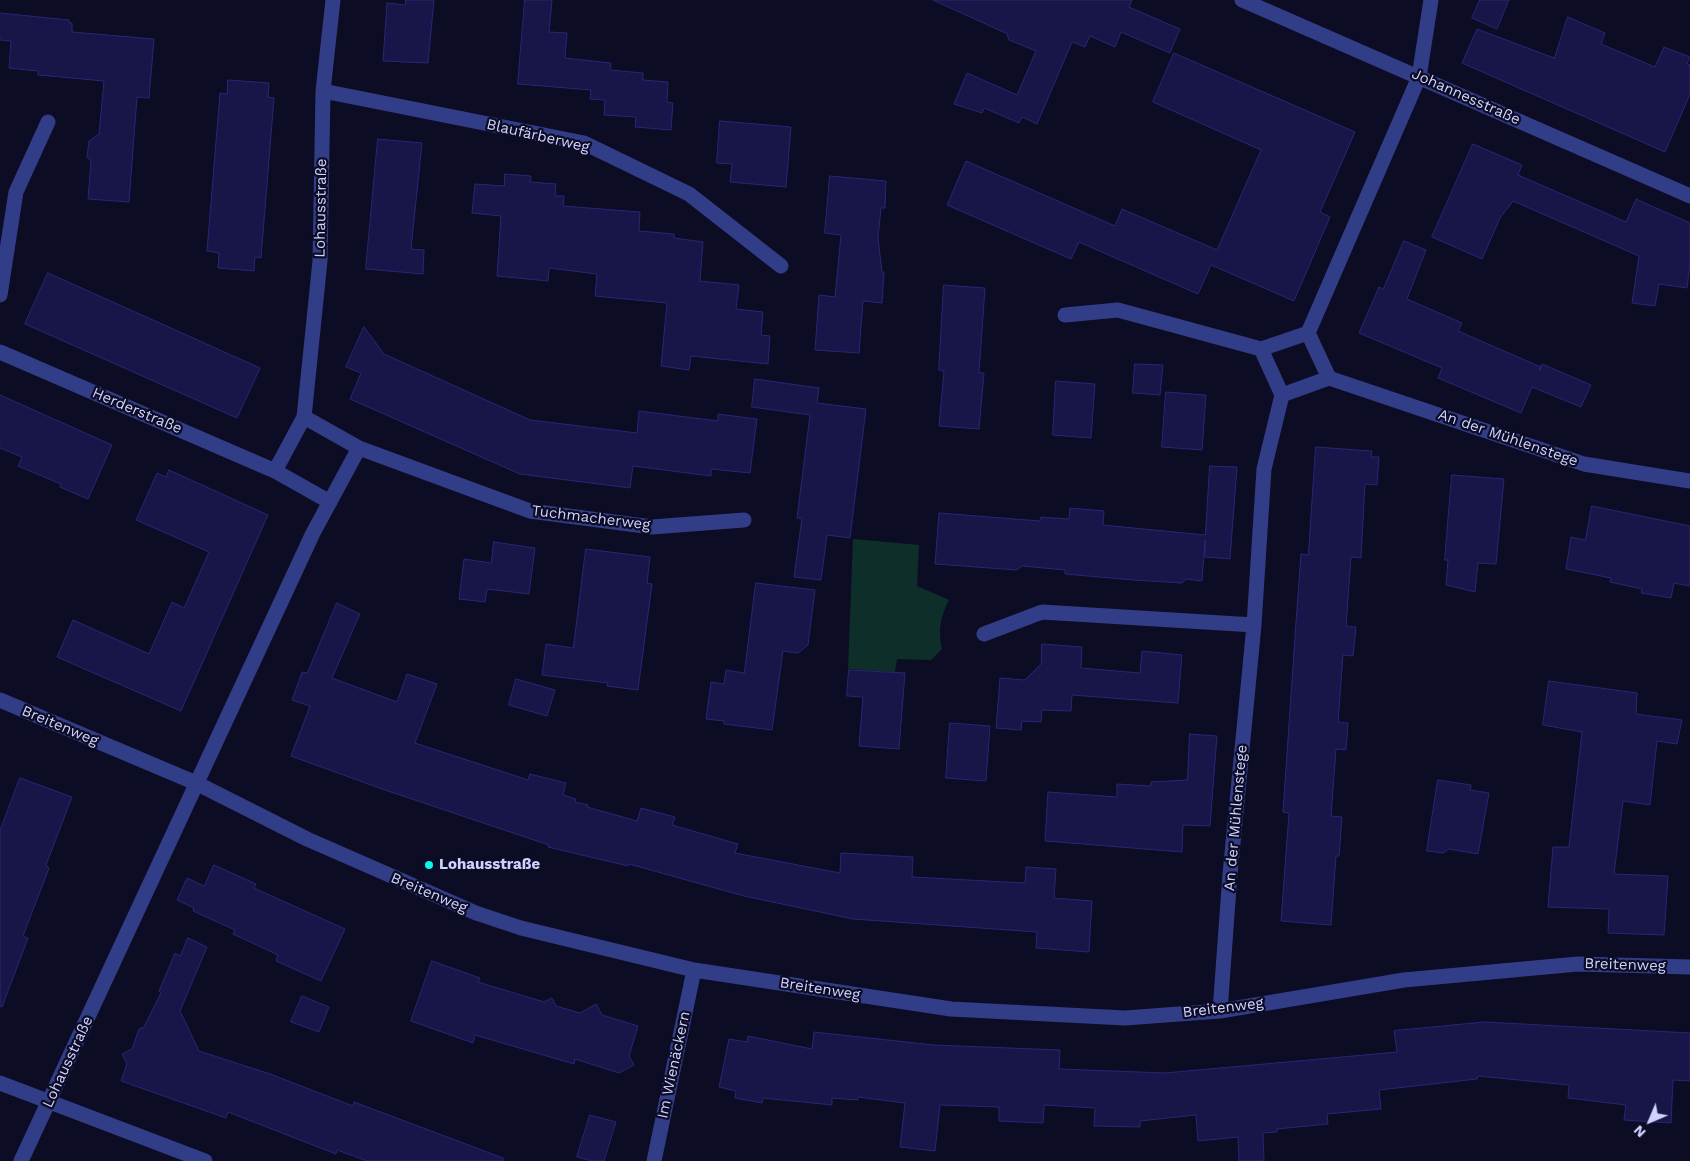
<!DOCTYPE html>
<html>
<head>
<meta charset="utf-8">
<style>
	body { margin:0 }
	#map { position:relative; width:1690px; height:1161px; overflow:hidden; background:#0c0c25; font-family:"Work Sans",sans-serif }
	canvas { display:block }
	.north { position:absolute; left:1625px; top:1096px; width:50px; height:50px; -webkit-text-stroke:4px #0c0c25; paint-order:stroke; rotate:225deg; font-size:14px; font-weight:700; line-height:20px; text-align:center; color:#d0d2ff }
	.north::after { content:''; display:block; margin:auto; width:18px; height:22px; background:#d0d2ff; clip-path:polygon(50% 0,100% 100%,50% 72%,0 100%) }
</style>
</head>
<body>
<div id="map">
<canvas width="1690" height="1161"></canvas>
<div class="north">N</div>
</div>
<script>
const g = document.querySelector('canvas').getContext('2d');
g.lineJoin = 'round';
function fillPath(path, color) { g.fillStyle = color; g.fill(path, 'evenodd'); }
function strokePath(path, color, width, dash) { g.strokeStyle = color; g.lineWidth = width; g.lineCap = dash ? 'butt' : 'round'; g.setLineDash(dash || []); g.stroke(path); }
function label(font, color, halo, rows, align = 'center') {
  g.font = font + ' "Work Sans",sans-serif'; g.lineWidth = 4.5; g.setLineDash([]); g.textBaseline = 'middle'; g.strokeStyle = halo; g.fillStyle = color; for (const [text, x, y, turn = 0] of rows) {
    g.save(); g.translate(x, y); g.rotate((+turn || 0) * Math.PI / 180); g.textAlign = isNaN(turn) ? turn : align; if (halo) g.strokeText(text, 0, 0); g.fillText(text, 0, 0); g.restore();
  }
}
fillPath(new Path2D(`
	M 853,539 L 919,545 L 917,586 L 949,600 C 940,618 938,630 942,649 L 931,660 L 897,659 L 895,672 L 848,669 Z`), '#0e2f29');
const building = new Path2D(`
	M 406,0 L 434,0 L 428,63 L 383,61 L 387,3 L 405,5 Z
	M 525,0 L 552,0 L 549,32 L 567,33 L 565,58 L 611,63 L 610,70 L 643,73 L 643,80 L 668,82 L 667,102 L 673,103 L 671,130 L 635,127 L 636,117 L 604,115 L 605,100 L 590,99 L 591,90 L 518,84 Z
	M 933,0 L 1132,0 L 1129,7 L 1180,29 L 1170,53 L 1121,32 L 1115,47 L 1090,36 L 1085,47 L 1072,42 L 1037,124 L 1022,117 L 1019,123 L 984,108 L 982,113 L 954,104 L 967,73 L 1017,95 L 1036,51 L 1009,40 L 1007,34 Z
	M 1480,0 L 1509,0 L 1497,29 L 1472,18 Z
	M 0,13 L 69,20 L 69,23 L 72,23 L 72,32 L 154,39 L 149,98 L 137,97 L 129,202 L 88,199 L 91,161 L 87,157 L 89,141 L 99,134 L 104,81 L 38,75 L 38,71 L 9,68 L 11,41 L 0,40 Z
	M 1568,17 L 1605,33 L 1601,44 L 1655,67 L 1664,47 L 1690,57 L 1687,64 L 1690,65 L 1690,94 L 1665,152 L 1462,63 L 1477,29 L 1554,58 Z
	M 1174,53 L 1355,132 L 1320,212 L 1330,217 L 1294,301 L 1211,265 L 1198,294 L 1079,242 L 1071,259 L 947,205 L 966,161 L 1115,226 L 1122,209 L 1217,250 L 1261,150 L 1153,102 Z
	M 228,80 L 269,83 L 268,97 L 274,98 L 261,258 L 255,257 L 254,271 L 218,268 L 219,253 L 207,251 L 220,93 L 227,94 Z
	M 720,121 L 791,127 L 786,187 L 730,182 L 732,164 L 717,163 Z
	M 378,139 L 422,143 L 411,249 L 424,250 L 423,274 L 366,269 Z
	M 1473,144 L 1522,165 L 1518,175 L 1626,222 L 1636,199 L 1690,223 L 1690,263 L 1687,288 L 1659,284 L 1655,306 L 1632,303 L 1639,256 L 1513,201 L 1500,218 L 1482,259 L 1432,237 Z
	M 505,174 L 531,176 L 530,182 L 556,184 L 555,196 L 564,196 L 563,206 L 640,212 L 639,231 L 674,234 L 674,238 L 703,242 L 700,281 L 739,285 L 736,309 L 763,312 L 761,335 L 770,336 L 768,364 L 691,356 L 689,370 L 661,366 L 667,303 L 595,296 L 597,274 L 549,268 L 548,281 L 497,276 L 501,216 L 472,213 L 475,184 L 504,186 Z
	M 830,176 L 886,181 L 885,208 L 881,208 L 878,238 L 882,272 L 884,272 L 882,303 L 863,301 L 859,353 L 815,350 L 819,295 L 835,297 L 841,235 L 825,233 Z
	M 1404,241 L 1426,250 L 1407,299 L 1462,323 L 1458,331 L 1541,367 L 1539,371 L 1542,364 L 1591,385 L 1581,407 L 1532,387 L 1521,413 L 1438,378 L 1442,368 L 1359,333 L 1379,287 L 1383,289 Z
	M 48,273 L 260,368 L 237,418 L 25,324 Z
	M 944,285 L 985,288 L 979,373 L 984,373 L 979,429 L 939,426 L 944,371 L 939,370 Z
	M 364,327 L 384,354 L 530,420 L 637,433 L 639,411 L 718,421 L 718,414 L 757,419 L 750,473 L 711,469 L 711,476 L 633,466 L 630,488 L 520,474 L 350,399 L 361,373 L 346,367 Z
	M 1135,364 L 1163,365 L 1160,395 L 1133,393 Z
	M 755,379 L 819,388 L 817,403 L 866,409 L 850,538 L 827,535 L 821,580 L 794,577 L 802,518 L 797,518 L 810,415 L 752,407 Z
	M 1056,381 L 1095,384 L 1091,438 L 1053,435 Z
	M 1166,392 L 1206,395 L 1202,450 L 1162,447 Z
	M 0,395 L 112,445 L 88,499 L 60,487 L 61,484 L 18,466 L 22,457 L 0,448 Z
	M 1316,447 L 1372,451 L 1371,457 L 1379,457 L 1377,485 L 1365,484 L 1361,558 L 1351,557 L 1346,626 L 1356,627 L 1353,656 L 1343,655 L 1338,722 L 1348,723 L 1346,750 L 1336,749 L 1331,816 L 1342,817 L 1339,856 L 1336,856 L 1331,925 L 1281,921 L 1289,813 L 1283,812 L 1296,622 L 1301,554 L 1308,555 Z
	M 1210,466 L 1237,467 L 1230,559 L 1205,557 L 1205,540 L 1202,581 L 1186,579 L 1182,583 L 1133,580 L 1065,574 L 1065,570 L 1022,566 L 1017,570 L 935,564 L 939,513 L 1040,521 L 1041,517 L 1069,519 L 1070,508 L 1104,511 L 1103,525 L 1205,535 Z
	M 169,470 L 268,515 L 181,711 L 57,657 L 73,620 L 149,654 L 172,602 L 184,608 L 209,552 L 136,520 L 157,473 L 166,477 Z
	M 1452,475 L 1504,479 L 1496,564 L 1478,563 L 1475,592 L 1446,585 L 1448,560 L 1445,560 Z
	M 1592,506 L 1690,526 L 1690,586 L 1674,583 L 1671,598 L 1641,593 L 1642,589 L 1610,582 L 1611,578 L 1566,569 L 1571,537 L 1585,540 Z
	M 494,542 L 535,548 L 529,594 L 487,589 L 485,602 L 459,599 L 464,559 L 491,563 Z
	M 586,549 L 650,557 L 647,583 L 652,584 L 638,690 L 607,686 L 608,683 L 542,675 L 546,644 L 573,648 Z
	M 756,583 L 815,590 L 808,645 L 798,653 L 783,651 L 772,730 L 724,724 L 724,721 L 706,719 L 711,682 L 724,684 L 726,670 L 744,673 Z
	M 337,603 L 360,614 L 332,678 L 397,702 L 407,674 L 437,684 L 415,743 L 528,780 L 530,774 L 566,783 L 563,795 L 576,799 L 575,802 L 588,805 L 587,807 L 637,821 L 641,808 L 675,817 L 672,825 L 738,844 L 735,853 L 840,873 L 841,853 L 913,857 L 912,877 L 1025,883 L 1026,867 L 1056,869 L 1054,898 L 1092,901 L 1089,952 L 1036,948 L 1037,932 L 853,919 L 744,896 L 629,864 L 628,866 L 548,847 L 549,845 L 382,789 L 291,756 L 310,706 L 292,700 L 302,672 L 307,673 Z
	M 1042,644 L 1082,647 L 1081,668 L 1140,673 L 1142,651 L 1182,655 L 1178,703 L 1072,695 L 1071,711 L 1042,710 L 1041,722 L 1022,721 L 1021,730 L 996,728 L 1000,678 L 1025,680 L 1041,664 Z
	M 849,670 L 905,673 L 899,749 L 859,746 L 863,697 L 847,696 Z
	M 516,679 L 555,690 L 547,716 L 509,705 Z
	M 1549,681 L 1637,693 L 1636,714 L 1682,720 L 1677,744 L 1657,741 L 1650,805 L 1623,801 L 1614,874 L 1668,876 L 1664,935 L 1608,933 L 1609,909 L 1548,907 L 1553,847 L 1569,847 L 1582,732 L 1543,725 Z
	M 950,723 L 990,726 L 986,781 L 946,778 Z
	M 1190,734 L 1217,736 L 1210,826 L 1183,825 L 1182,852 L 1045,841 L 1048,792 L 1117,797 L 1117,784 L 1151,786 L 1151,782 L 1187,780 Z
	M 20,778 L 72,797 L 46,865 L 49,868 L 23,936 L 28,938 L 2,1007 L 0,1006 L 0,831 Z
	M 1438,780 L 1471,785 L 1470,790 L 1489,793 L 1478,854 L 1449,849 L 1443,853 L 1427,851 Z
	M 214,865 L 256,884 L 254,888 L 345,929 L 321,981 L 276,961 L 278,955 L 233,934 L 235,930 L 193,911 L 194,908 L 177,900 L 187,878 L 204,886 Z
	M 188,938 L 207,947 L 180,1011 L 199,1051 L 270,1074 L 353,1106 L 354,1102 L 503,1158 L 503,1161 L 367,1161 L 337,1150 L 336,1154 L 228,1112 L 226,1118 L 121,1081 L 127,1064 L 122,1054 L 132,1049 L 139,1029 L 144,1027 L 161,993 L 159,991 L 175,953 L 180,956 Z
	M 432,961 L 480,978 L 478,982 L 544,1002 L 552,998 L 556,1006 L 580,1013 L 596,1004 L 602,1015 L 638,1026 L 629,1056 L 634,1065 L 619,1073 L 575,1059 L 574,1064 L 475,1035 L 473,1043 L 411,1021 Z
	M 302,996 L 329,1007 L 319,1032 L 291,1022 Z
	M 1485,1022 L 1690,1033 L 1690,1081 L 1673,1080 L 1671,1123 L 1624,1120 L 1626,1105 L 1568,1098 L 1569,1085 L 1478,1076 L 1477,1079 L 1379,1090 L 1381,1109 L 1327,1114 L 1328,1124 L 1277,1129 L 1277,1132 L 1263,1133 L 1264,1161 L 1239,1161 L 1238,1137 L 1198,1141 L 1196,1115 L 1140,1121 L 1140,1127 L 1094,1126 L 1095,1108 L 1044,1105 L 1043,1123 L 999,1121 L 999,1107 L 940,1105 L 935,1151 L 900,1147 L 905,1103 L 858,1097 L 858,1100 L 832,1098 L 832,1105 L 763,1098 L 762,1103 L 735,1098 L 736,1091 L 719,1087 L 729,1039 L 747,1042 L 748,1036 L 812,1049 L 814,1032 L 934,1045 L 1060,1050 L 1059,1069 L 1165,1073 L 1397,1052 L 1394,1031 Z
	M 590,1115 L 616,1122 L 604,1161 L 592,1161 L 577,1157 Z`);
fillPath(building, '#181648');
strokePath(building, '#292676', 1);
strokePath(new Path2D(`
	M 1242,0 L 1690,196
	M 323,91 L 584,143 L 689,194 L 781,266
	M 0,295 L 16,192 L 48,122
	M 1065,315 L 1118,310 L 1261,349
	M 1308,333 L 1329,378 L 1282,395 L 1261,349 L 1308,333 L 1419,77 L 1431,0
	M 0,352 L 275,471
	M 1329,378 L 1584,464 L 1690,481
	M 359,448 L 530,511 L 652,527 L 744,520
	M 330,502 L 275,471 L 304,417 L 320,261 L 323,91 L 333,0
	M 984,634 L 1042,612 L 1254,625
	M 0,700 L 196,783 L 307,839 L 476,913 L 521,928 L 694,970 L 951,1009 L 1125,1018 L 1220,1011 L 1404,980 L 1578,964 L 1690,967
	M 1220,1011 L 1230,874 L 1254,625 L 1264,469 L 1282,395
	M 0,1083 L 205,1161
	M 21,1161 L 313,533 L 359,448 L 304,417
	M 654,1161 L 694,970`), '#323d88', 15);
for (const [x, y, r, color] of [
	[429,865,5,"#00fbeb"]
]) { const dot = new Path2D(); dot.arc(x, y, r, 0, 2 * Math.PI); g.fillStyle = color; g.fill(dot); strokePath(dot, '#0c0c25', 2); }
label('15px', '#d0d2ff', '#0c0c25', [
	["Johannesstraße",1466,97,24],
	["Blaufärberweg",538,136,13],
	["Lohausstraße",321,208,-89],
	["Herderstraße",137,411,23],
	["An der Mühlenstege",1508,438,19],
	["Tuchmacherweg",591,518,7],
	["Breitenweg",60,726,23],
	["An der Mühlenstege",1236,818,-85],
	["Breitenweg",429,893,23],
	["Breitenweg",1625,965,2],
	["Breitenweg",820,989,9],
	["Breitenweg",1223,1008,-7],
	["Lohausstraße",68,1062,-65],
	["Im Wienäckern",674,1065,-78]
]);
label('bold 15px', '#d0d2ff', '#0c0c25', [
	["Lohausstraße",439,865]
], 'left');
</script>
</body>
</html>
